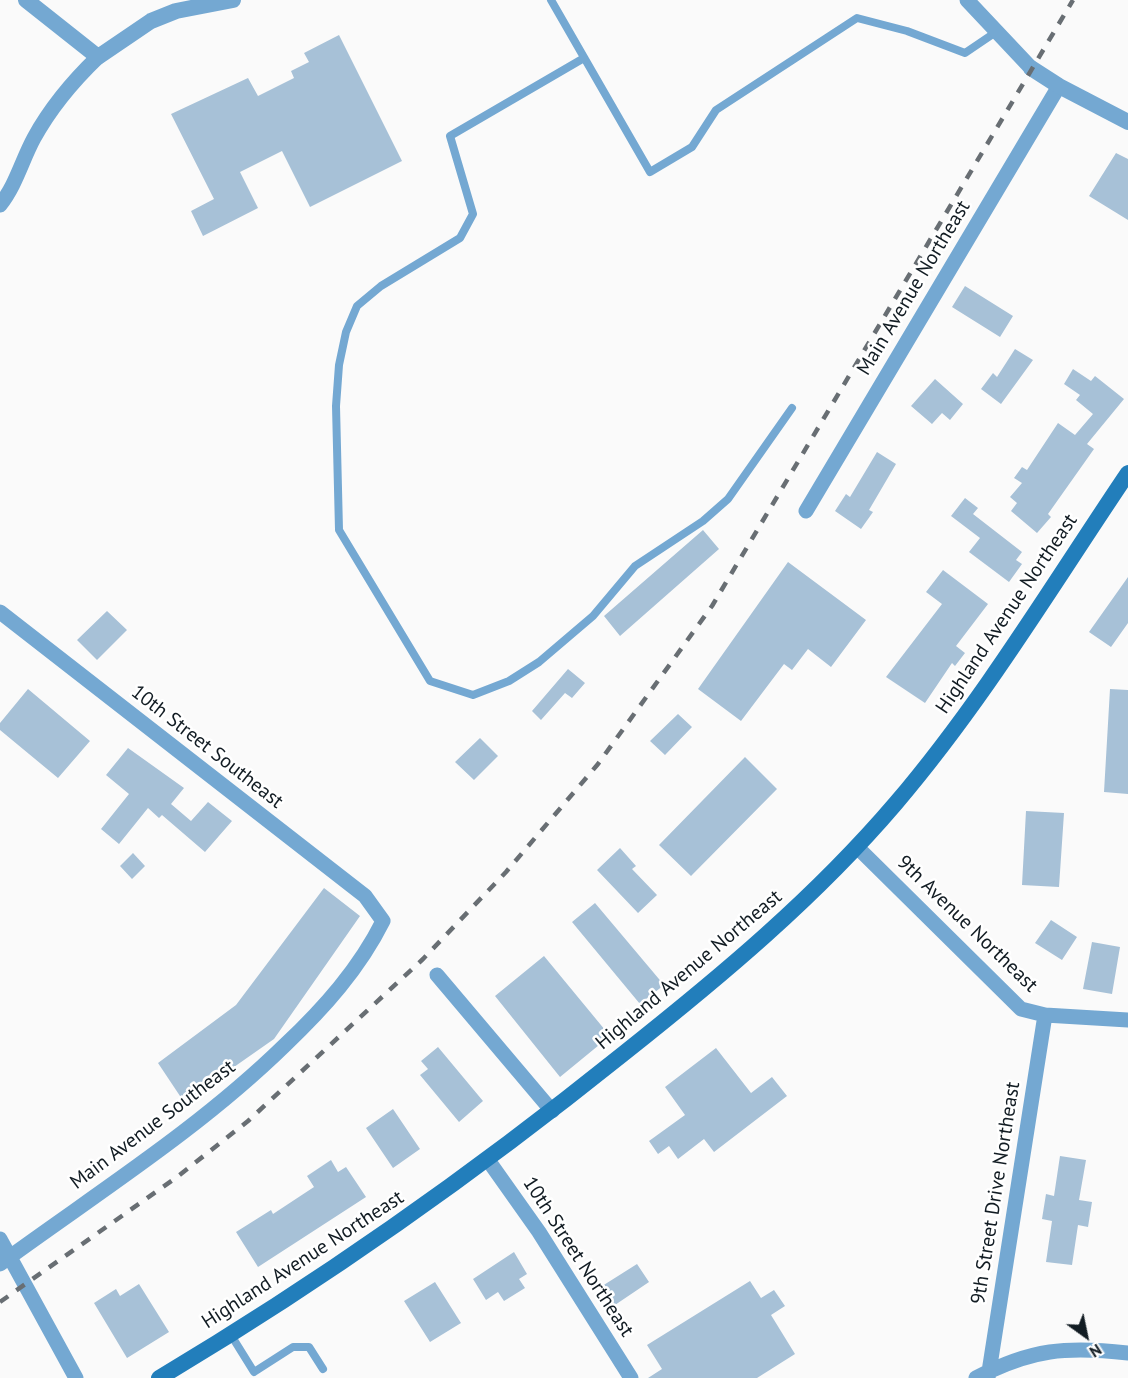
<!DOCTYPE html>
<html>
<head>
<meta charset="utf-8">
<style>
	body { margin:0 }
	#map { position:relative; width:1128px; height:1378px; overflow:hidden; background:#fafafa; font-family:"PT Sans",sans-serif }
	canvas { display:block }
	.north { position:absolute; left:1056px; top:1306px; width:60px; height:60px; -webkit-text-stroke:4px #fff; paint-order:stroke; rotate:147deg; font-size:16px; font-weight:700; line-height:24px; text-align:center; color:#121c23 }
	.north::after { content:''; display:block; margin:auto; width:21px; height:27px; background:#121c23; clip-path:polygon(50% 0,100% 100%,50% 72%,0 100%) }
</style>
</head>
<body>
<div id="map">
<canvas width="1128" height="1378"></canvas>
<div class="north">N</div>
</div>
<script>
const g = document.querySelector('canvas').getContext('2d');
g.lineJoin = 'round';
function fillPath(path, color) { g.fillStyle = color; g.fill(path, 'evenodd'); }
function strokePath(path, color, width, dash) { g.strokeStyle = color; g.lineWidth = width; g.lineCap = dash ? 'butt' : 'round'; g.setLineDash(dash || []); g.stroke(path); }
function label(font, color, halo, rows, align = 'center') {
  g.font = font + ' "PT Sans",sans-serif'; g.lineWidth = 5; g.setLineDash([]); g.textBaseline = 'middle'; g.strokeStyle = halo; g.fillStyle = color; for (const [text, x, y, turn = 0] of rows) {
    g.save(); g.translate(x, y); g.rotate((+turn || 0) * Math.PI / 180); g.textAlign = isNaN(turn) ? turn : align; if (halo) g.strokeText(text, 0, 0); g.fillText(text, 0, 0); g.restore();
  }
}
fillPath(new Path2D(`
	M 339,35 L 402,161 L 310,207 L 282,151 L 240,172 L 258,208 L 203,236 L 191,211 L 214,199 L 171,114 L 248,78 L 258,96 L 294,78 L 291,71 L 309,62 L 304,53 Z
	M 1116,153 L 1128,159 L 1128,220 L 1089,196 Z
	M 965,286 L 1013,316 L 1000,337 L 952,307 Z
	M 1015,349 L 1033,360 L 1001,404 L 981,389 L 993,373 L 997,377 Z
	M 1073,369 L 1091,381 L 1095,376 L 1124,399 L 1087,444 L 1094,449 L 1048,514 L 1051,517 L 1037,533 L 1011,511 L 1017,503 L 1010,497 L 1022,483 L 1014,478 L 1022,467 L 1027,470 L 1058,423 L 1075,435 L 1093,414 L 1076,400 L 1080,395 L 1064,384 Z
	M 935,379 L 963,404 L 950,420 L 942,413 L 932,424 L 911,406 Z
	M 877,452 L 896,464 L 869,510 L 873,512 L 861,529 L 835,511 L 846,494 L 850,497 Z
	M 965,498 L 978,508 L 973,514 L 1022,552 L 1016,560 L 1022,564 L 1009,582 L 969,552 L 980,538 L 951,516 Z
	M 703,530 L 719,549 L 620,636 L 604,616 Z
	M 788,562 L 866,620 L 831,667 L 808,649 L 792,670 L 784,664 L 741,721 L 698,689 Z
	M 943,570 L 988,604 L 956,646 L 965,653 L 955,666 L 952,663 L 925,703 L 886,677 L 942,604 L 926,592 Z
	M 1128,577 L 1128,623 L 1111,647 L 1089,632 Z
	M 107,611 L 127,630 L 97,660 L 77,640 Z
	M 568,669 L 585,683 L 572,698 L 565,693 L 541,720 L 532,711 Z
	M 28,689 L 90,741 L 58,778 L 0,730 L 0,723 Z
	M 1110,689 L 1128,690 L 1128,794 L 1104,792 Z
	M 678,714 L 692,727 L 665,755 L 650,741 Z
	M 480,738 L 498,756 L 474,780 L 455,762 Z
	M 128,748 L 184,788 L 171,804 L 191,821 L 208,802 L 232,821 L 205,852 L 162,815 L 159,818 L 148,808 L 119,844 L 101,829 L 129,794 L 106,775 Z
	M 745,757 L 777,789 L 691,876 L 659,845 Z
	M 1026,811 L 1064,813 L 1059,887 L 1022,885 Z
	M 620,848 L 636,866 L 632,869 L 657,895 L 638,913 L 597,870 Z
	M 133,853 L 145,866 L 132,879 L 120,866 Z
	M 324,888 L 360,916 L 274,1039 L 184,1102 L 158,1063 L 236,1005 Z
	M 595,903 L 664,985 L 640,1004 L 572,922 Z
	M 1051,920 L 1077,937 L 1062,960 L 1035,943 Z
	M 1092,942 L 1120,947 L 1112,994 L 1083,989 Z
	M 544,956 L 610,1036 L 560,1077 L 495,996 Z
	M 438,1047 L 483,1101 L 459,1122 L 420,1075 L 428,1069 L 421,1061 Z
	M 716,1048 L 751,1093 L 772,1077 L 787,1096 L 714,1152 L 704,1139 L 678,1159 L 669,1146 L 658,1154 L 649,1141 L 685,1115 L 665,1087 Z
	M 393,1109 L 420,1149 L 393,1168 L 366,1128 Z
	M 1060,1156 L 1086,1160 L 1079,1200 L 1092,1202 L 1088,1227 L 1078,1225 L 1072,1265 L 1046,1262 L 1052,1221 L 1042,1219 L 1046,1194 L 1054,1196 Z
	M 331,1160 L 338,1172 L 346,1167 L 366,1197 L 258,1267 L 236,1232 L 271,1210 L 273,1214 L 314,1187 L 307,1176 Z
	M 514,1252 L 527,1274 L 519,1279 L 525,1288 L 504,1301 L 498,1292 L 486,1300 L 473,1279 Z
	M 637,1264 L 649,1282 L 612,1307 L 599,1288 Z
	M 750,1281 L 761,1298 L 774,1290 L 785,1306 L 771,1315 L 795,1354 L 757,1378 L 648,1378 L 662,1369 L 647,1345 Z
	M 435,1282 L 461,1323 L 430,1342 L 404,1301 Z
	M 139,1284 L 169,1332 L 127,1358 L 94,1303 L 116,1289 L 120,1296 Z`), '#a7c1d7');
strokePath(new Path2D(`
	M 551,0 L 650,172 L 692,147 L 716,110 L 857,18 L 907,31 L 965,53 L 996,32
	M 584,58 L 450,136 L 473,214 L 460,238 L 381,286 L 357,306 L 346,332 L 339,365 L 336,406 L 339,530 L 430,681 L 473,695 L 509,681 L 539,662 L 593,616 L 635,566 L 703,521 L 728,499 L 792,408
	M 231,1335 L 254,1372 L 293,1347 L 309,1347 L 323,1369`), '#74a8d2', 8);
strokePath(new Path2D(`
	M 967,0 L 1031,68
	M 0,205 C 16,185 22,160 34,138 C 51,107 73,81 98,57
	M 806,511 L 1059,86
	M 0,612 L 365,896 L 383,921 C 359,969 324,1008 285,1045 C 199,1129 97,1193 0,1264
	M 857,847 L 1021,1009 L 1045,1015 L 1128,1020
	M 437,975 L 552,1111
	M 488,1160 L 539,1232 L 631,1378
	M 0,1239 L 76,1378
	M 976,1378 C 1031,1349 1067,1346 1128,1353
	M 988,1378 L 1045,1015`), '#74a8d2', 15);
strokePath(new Path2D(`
	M 26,0 L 98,57 L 151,21 L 176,11 L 233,0
	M 1031,68 L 1059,86 L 1128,122`), '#74a8d2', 16);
strokePath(new Path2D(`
	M 159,1378 C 322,1281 476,1172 623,1054 C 720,977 815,898 896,803 C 983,701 1053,584 1128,473`), '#227ebb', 16);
strokePath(new Path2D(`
	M 0,1302 L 177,1177 L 248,1121 L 423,959 L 506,872 L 598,764 L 712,606 L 1073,0`), '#686e73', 4.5, [10, 10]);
label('20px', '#121c23', '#fff', [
	["Main Avenue Northeast",914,288,-59],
	["Highland Avenue Northeast",1007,614,-56],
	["10th Street Southeast",207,747,38],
	["9th Avenue Northeast",967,924,44],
	["Highland Avenue Northeast",689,970,-40],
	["Main Avenue Southeast",153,1125,-37],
	["9th Street Drive Northeast",996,1193,-81],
	["10th Street Northeast",578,1257,57],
	["Highland Avenue Northeast",303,1260,-33]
]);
</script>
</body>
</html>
